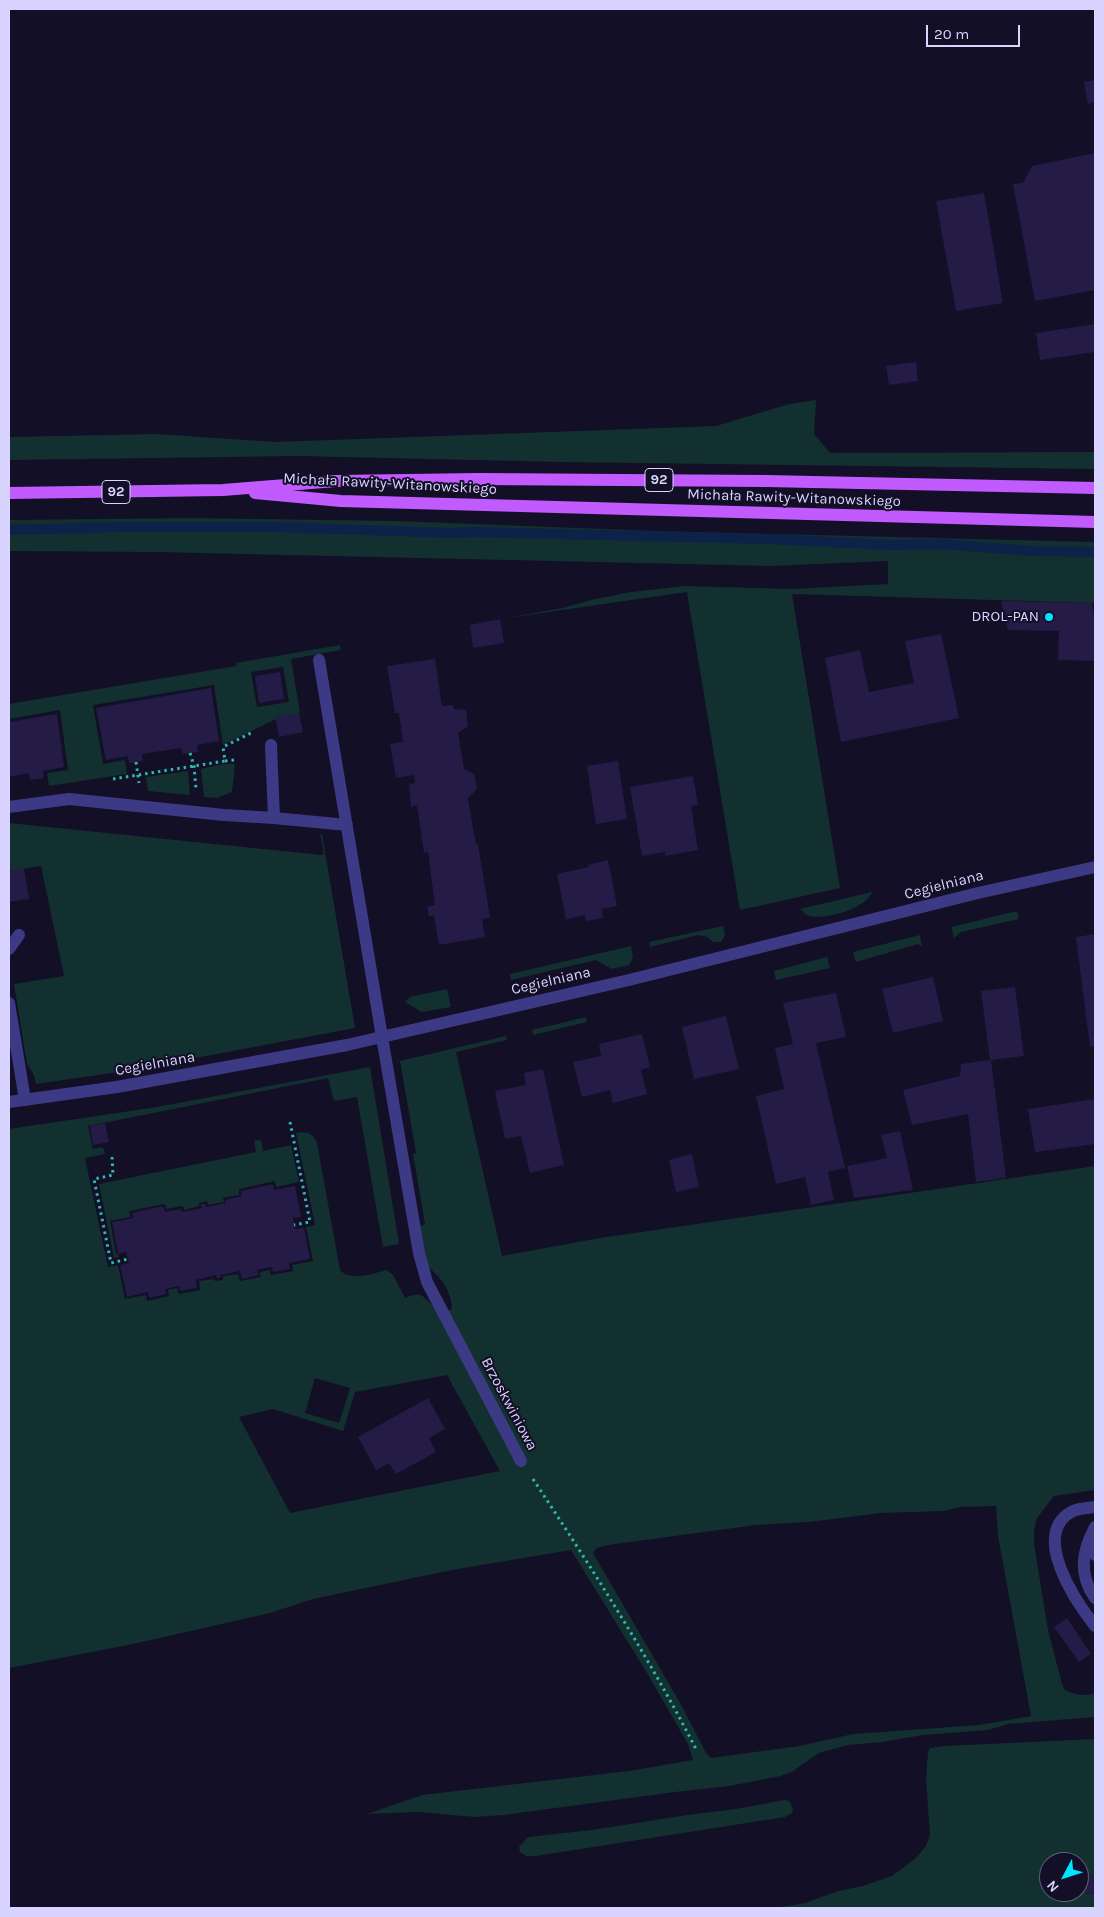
<!DOCTYPE html>
<html>
<head>
<meta charset="utf-8">
<style>
	body { margin:0 }
	#map { position:relative; width:1104px; height:1917px; overflow:hidden; background:#130f26; font-family:Karla,sans-serif }
	canvas { display:block }
	.frame { position:absolute; inset:0; border:10px solid #d9d4ff; pointer-events:none }
	.north { position:absolute; left:1039px; top:1852px; width:50px; height:50px; box-sizing:border-box; background:#130f26; border:1px solid #625e7d; border-radius:50%; rotate:230deg; font-size:14px; font-weight:700; line-height:20px; text-align:center; color:#d9d4ff }
	.north::after { content:''; display:block; margin:auto; width:18px; height:22px; background:#00e5ff; clip-path:polygon(50% 0,100% 100%,50% 72%,0 100%) }
	.scale { position:absolute; left:926px; top:25px; width:94px; height:22px; box-sizing:border-box; border:2px solid #d9d4ff; border-top:0; padding-left:6px; font-size:15px; line-height:18px; white-space:nowrap; color:#d9d4ff; -webkit-text-stroke:4px #130f26; paint-order:stroke }
</style>
</head>
<body>
<div id="map">
<canvas width="1104" height="1917"></canvas>
<div class="frame"></div>
<div class="north">N</div>
<div class="scale">20 m</div>
</div>
<script>
const g = document.querySelector('canvas').getContext('2d');
g.lineJoin = 'round';
function fillPath(path, color) { g.fillStyle = color; g.fill(path, 'evenodd'); }
function strokePath(path, color, width, dash) { g.strokeStyle = color; g.lineWidth = width; g.lineCap = dash ? 'butt' : 'round'; g.setLineDash(dash || []); g.stroke(path); }
function label(font, color, halo, rows, align = 'center') {
  g.font = font + ' Karla,sans-serif'; g.lineWidth = 4; g.setLineDash([]); g.textBaseline = 'middle'; g.strokeStyle = halo; g.fillStyle = color; for (const [text, x, y, turn = 0] of rows) {
    g.save(); g.translate(x, y); g.rotate((+turn || 0) * Math.PI / 180); g.textAlign = isNaN(turn) ? turn : align; if (halo) g.strokeText(text, 0, 0); g.fillText(text, 0, 0); g.restore();
  }
}
fillPath(new Path2D(`
	M 816,400 L 814,434 L 830,453 L 1095,452 L 1095,469 L 562,462 L 298,456 L 9,460 L 9,437 L 157,434 L 275,442 L 716,426 L 789,404 Z
	M 191,518 L 397,521 L 656,531 L 1095,542 L 1095,603 L 792,594 L 840,888 L 740,910 L 687,592 L 500,619 L 563,608 L 591,600 L 631,592 L 685,586 L 793,589 L 888,584 L 888,561 L 771,566 L 155,552 L 9,551 L 9,520 Z
	M 340,645 L 341,650 L 291,659 L 300,713 L 276,719 L 223,745 L 214,685 L 93,705 L 103,764 L 125,760 L 127,774 L 49,786 L 47,773 L 68,770 L 60,710 L 9,719 L 9,704 L 236,666 L 236,663 ZM 283,667 L 289,702 L 257,707 L 251,672 Z
	M 223,764 L 235,764 L 232,792 L 217,798 L 204,797 L 201,769 Z
	M 188,771 L 190,795 L 148,791 L 146,777 Z
	M 9,823 L 322,855 L 324,854 L 320,834 L 322,834 L 355,1028 L 126,1071 L 36,1084 L 34,1075 L 27,1064 L 14,984 L 64,976 L 41,866 L 9,871 Z
	M 872,892 C 866,909 825,920 809,916 C 805,914 803,912 800,909 Z
	M 1017,911 L 1019,919 L 961,932 L 954,938 L 951,927 Z
	M 723,926 L 725,935 L 721,942 L 713,942 L 708,937 L 698,935 L 650,947 L 649,942 Z
	M 920,935 L 922,947 L 918,944 L 856,962 L 853,952 Z
	M 631,946 L 633,958 L 629,965 L 612,969 L 596,960 L 511,980 L 510,974 Z
	M 827,957 L 830,968 L 776,980 L 774,971 Z
	M 447,989 L 451,1007 L 422,1012 L 405,1002 L 410,997 Z
	M 586,1017 L 587,1022 L 533,1035 L 532,1030 Z
	M 506,1036 L 507,1040 L 456,1052 L 502,1256 L 600,1238 L 1095,1166 L 1095,1490 L 1054,1496 L 1037,1518 L 1034,1530 L 1034,1544 L 1048,1630 L 1062,1684 L 1065,1690 C 1074,1694 1086,1697 1095,1693 L 1095,1717 L 1008,1724 L 988,1730 L 923,1735 L 882,1742 L 848,1745 L 819,1753 L 793,1771 L 781,1776 L 729,1786 L 675,1792 L 503,1815 L 475,1817 L 418,1812 L 367,1814 L 422,1795 L 629,1771 L 693,1760 L 688,1744 L 647,1673 L 571,1550 L 452,1570 L 313,1599 L 270,1613 L 133,1644 L 9,1668 L 9,1129 L 157,1107 L 370,1067 L 399,1244 L 383,1247 L 357,1097 L 334,1101 L 328,1078 L 88,1126 L 93,1149 L 103,1147 L 105,1154 L 85,1158 L 108,1267 L 118,1265 L 125,1299 L 146,1295 L 147,1301 L 169,1296 L 168,1290 L 177,1288 L 179,1294 L 200,1290 L 199,1281 L 214,1279 L 215,1281 L 223,1280 L 223,1276 L 238,1274 L 240,1281 L 261,1277 L 260,1272 L 270,1270 L 271,1275 L 293,1271 L 292,1265 L 313,1261 L 306,1227 L 315,1225 L 296,1133 C 306,1131 313,1133 317,1143 L 340,1270 C 350,1282 374,1273 387,1270 L 393,1275 L 405,1298 C 424,1290 421,1297 434,1306 C 437,1308 442,1310 445,1311 L 452,1309 C 451,1289 439,1274 422,1263 L 420,1226 L 425,1224 L 413,1154 L 416,1153 L 400,1061 ZM 447,1375 L 500,1471 L 290,1513 L 239,1417 L 273,1409 L 343,1431 L 355,1392 ZM 315,1378 L 350,1388 L 339,1423 L 305,1413 ZM 996,1506 L 998,1536 L 1031,1716 L 979,1725 L 853,1734 L 799,1746 L 711,1758 L 706,1753 L 683,1708 L 593,1553 L 597,1548 L 608,1545 L 756,1525 L 809,1522 L 881,1513 L 945,1511 L 960,1507 Z
	M 261,1140 L 263,1151 L 291,1145 L 299,1182 L 276,1187 L 275,1181 L 239,1189 L 239,1195 L 223,1198 L 224,1202 L 208,1205 L 207,1201 L 199,1203 L 199,1206 L 184,1210 L 183,1206 L 166,1209 L 165,1204 L 129,1211 L 130,1217 L 110,1221 L 116,1254 L 118,1254 L 119,1257 L 114,1258 L 99,1184 L 256,1152 L 254,1141 Z
	M 1095,1739 L 1095,1874 L 1084,1875 L 1086,1894 L 1095,1893 L 1095,1908 L 775,1908 L 805,1903 L 838,1891 L 863,1886 L 892,1876 L 915,1859 L 926,1846 L 930,1835 L 926,1779 L 928,1752 L 930,1748 L 944,1746 ZM 1049,1862 L 1079,1862 L 1079,1892 L 1049,1892 Z
	M 784,1800 L 789,1801 L 793,1808 L 792,1813 L 785,1817 L 536,1856 L 526,1856 L 520,1852 L 519,1847 L 528,1837 L 592,1830 L 687,1815 L 736,1809 Z`), '#12302f');
strokePath(new Path2D(`
	M 9,530 L 123,527 L 274,527 L 454,533 L 471,532 L 769,539 L 892,545 L 941,544 L 1032,551 L 1095,552`), '#0c2248', 10);
fillPath(new Path2D(`
	M 1095,80 L 1095,102 L 1088,104 L 1084,82 Z
	M 1095,153 L 1095,290 L 1035,301 L 1013,184 L 1023,183 L 1032,166 Z
	M 984,193 L 1003,303 L 956,311 L 936,201 Z
	M 1095,324 L 1095,352 L 1040,360 L 1036,333 Z
	M 916,362 L 918,381 L 889,385 L 886,366 Z
	M 1001,601 L 1092,603 L 1094,616 L 1095,616 L 1095,661 L 1058,660 L 1059,631 L 1008,630 Z
	M 500,619 L 504,643 L 473,648 L 470,625 Z
	M 941,634 L 959,718 L 841,742 L 825,658 L 860,650 L 869,692 L 914,683 L 905,641 Z
	M 435,659 L 442,706 L 453,705 L 454,709 L 466,710 L 468,726 L 458,733 L 464,769 L 474,774 L 477,789 L 468,798 L 476,845 L 478,844 L 490,918 L 482,919 L 485,937 L 439,945 L 434,916 L 429,916 L 427,907 L 435,905 L 428,852 L 424,853 L 417,805 L 411,807 L 409,784 L 415,783 L 414,775 L 396,778 L 390,744 L 403,742 L 399,713 L 395,713 L 387,666 Z
	M 280,672 L 284,699 L 259,703 L 255,676 Z
	M 211,688 L 219,741 L 197,745 L 198,752 L 183,754 L 181,748 L 142,754 L 143,761 L 129,763 L 128,756 L 106,760 L 96,708 Z
	M 299,713 L 303,732 L 279,737 L 275,717 Z
	M 57,714 L 64,767 L 43,771 L 44,778 L 30,780 L 29,773 L 9,777 L 9,722 Z
	M 618,761 L 627,819 L 596,824 L 587,766 Z
	M 693,776 L 698,805 L 691,806 L 698,850 L 665,856 L 665,852 L 642,856 L 630,787 Z
	M 608,860 L 617,906 L 602,909 L 603,918 L 586,921 L 585,915 L 566,919 L 557,874 L 589,867 L 588,865 Z
	M 24,868 L 29,899 L 9,902 L 9,871 Z
	M 1095,934 L 1095,1046 L 1090,1047 L 1076,937 Z
	M 933,977 L 943,1021 L 893,1033 L 882,989 Z
	M 1015,987 L 1024,1056 L 991,1060 L 1006,1178 L 976,1182 L 968,1114 L 912,1125 L 903,1090 L 960,1076 L 961,1064 L 990,1060 L 981,991 Z
	M 836,993 L 846,1037 L 816,1043 L 845,1168 L 828,1172 L 834,1200 L 811,1205 L 805,1177 L 776,1184 L 756,1096 L 784,1089 L 775,1048 L 793,1044 L 783,1003 Z
	M 726,1016 L 739,1069 L 694,1079 L 682,1027 Z
	M 642,1034 L 650,1067 L 641,1070 L 647,1094 L 613,1103 L 610,1090 L 582,1097 L 573,1062 L 601,1056 L 599,1044 Z
	M 543,1069 L 564,1165 L 530,1173 L 521,1136 L 505,1139 L 495,1091 L 526,1085 L 524,1073 Z
	M 1095,1099 L 1095,1144 L 1035,1152 L 1028,1109 Z
	M 105,1123 L 109,1142 L 93,1145 L 90,1126 Z
	M 900,1131 L 913,1190 L 854,1198 L 847,1166 L 887,1158 L 881,1135 Z
	M 692,1154 L 699,1187 L 676,1192 L 669,1160 Z
	M 273,1184 L 274,1190 L 295,1186 L 301,1217 L 293,1218 L 294,1225 L 295,1229 L 304,1228 L 310,1259 L 289,1263 L 290,1269 L 273,1272 L 272,1267 L 257,1270 L 259,1275 L 242,1279 L 240,1271 L 220,1275 L 221,1277 L 218,1278 L 217,1278 L 216,1275 L 196,1280 L 197,1288 L 180,1291 L 179,1286 L 165,1289 L 166,1294 L 149,1298 L 148,1292 L 127,1297 L 120,1265 L 129,1263 L 128,1259 L 126,1252 L 118,1254 L 112,1222 L 133,1218 L 132,1213 L 163,1206 L 165,1212 L 181,1209 L 182,1212 L 202,1208 L 201,1204 L 205,1204 L 206,1207 L 226,1203 L 225,1200 L 242,1196 L 241,1191 Z
	M 428,1398 L 445,1429 L 429,1438 L 436,1452 L 396,1474 L 389,1463 L 376,1470 L 358,1437 Z
	M 1067,1618 L 1091,1654 L 1079,1662 L 1054,1627 Z
	M 1095,1874 L 1095,1893 L 1086,1894 L 1084,1875 Z`), '#241b47');
strokePath(new Path2D(`
	M 190,753 L 194,766 L 196,789
	M 225,761 L 235,760
	M 136,762 L 139,783
	M 113,779 L 225,761 L 223,747 L 253,732
	M 290,1122 L 310,1222 L 294,1225
	M 112,1157 L 113,1175 L 94,1179 L 111,1263 L 128,1259
	M 533,1479 C 591,1567 649,1657 697,1751`), '#2fb8b0', 3, [2.5, 4]);
strokePath(new Path2D(`
	M 9,949 L 19,935
	M 9,1003 L 25,1100
	M 382,1037 L 419,1253 L 427,1282 L 521,1461
	M 1095,1507 C 1088,1508 1079,1508 1073,1511 C 1029,1533 1076,1602 1095,1626
	M 1095,1527 C 1082,1551 1078,1574 1095,1598
	M 1093,1535 L 1093,1546 L 1095,1555`), '#3d3a85', 12);
strokePath(new Path2D(`
	M 319,660 L 382,1037
	M 271,745 L 274,818
	M 9,807 L 69,799 L 224,815 L 274,818 L 347,825
	M 9,1102 L 117,1087 L 347,1045 L 629,980 L 978,893 L 1095,867`), '#3d3a85', 12);
strokePath(new Path2D(`
	M 9,493 L 223,490 L 336,481 L 479,479 L 766,481 L 1095,488
	M 255,493 L 341,501 L 1095,522`), '#c25bff', 12);
for (const [x, y, r, color] of [
	[1049,617,5,"#00e5ff"]
]) { const dot = new Path2D(); dot.arc(x, y, r, 0, 2 * Math.PI); g.fillStyle = color; g.fill(dot); strokePath(dot, '#130f26', 2); }
for (const [x, y, w] of [
	[659,480,28],
	[116,492,28]
]) { const box = new Path2D(); box.roundRect(x - w / 2, y - 11.5, w, 23, 4); g.fillStyle = '#130f26'; g.fill(box); strokePath(box, '#d9d4ff', 1); }
label('bold 14px', '#d9d4ff', null, [
	["92",659,480],
	["92",116,492]
]);
label('15px', '#d9d4ff', '#130f26', [
	["Michała Rawity-Witanowskiego",390,484,3],
	["Michała Rawity-Witanowskiego",794,498,2],
	["Cegielniana",944,885,-14],
	["Cegielniana",551,981,-13],
	["Cegielniana",155,1064,-10],
	["Brzoskwiniowa",509,1404,62]
]);
label('15px', '#d9d4ff', '#130f26', [
	["DROL-PAN",1039,617]
], 'right');
</script>
</body>
</html>
